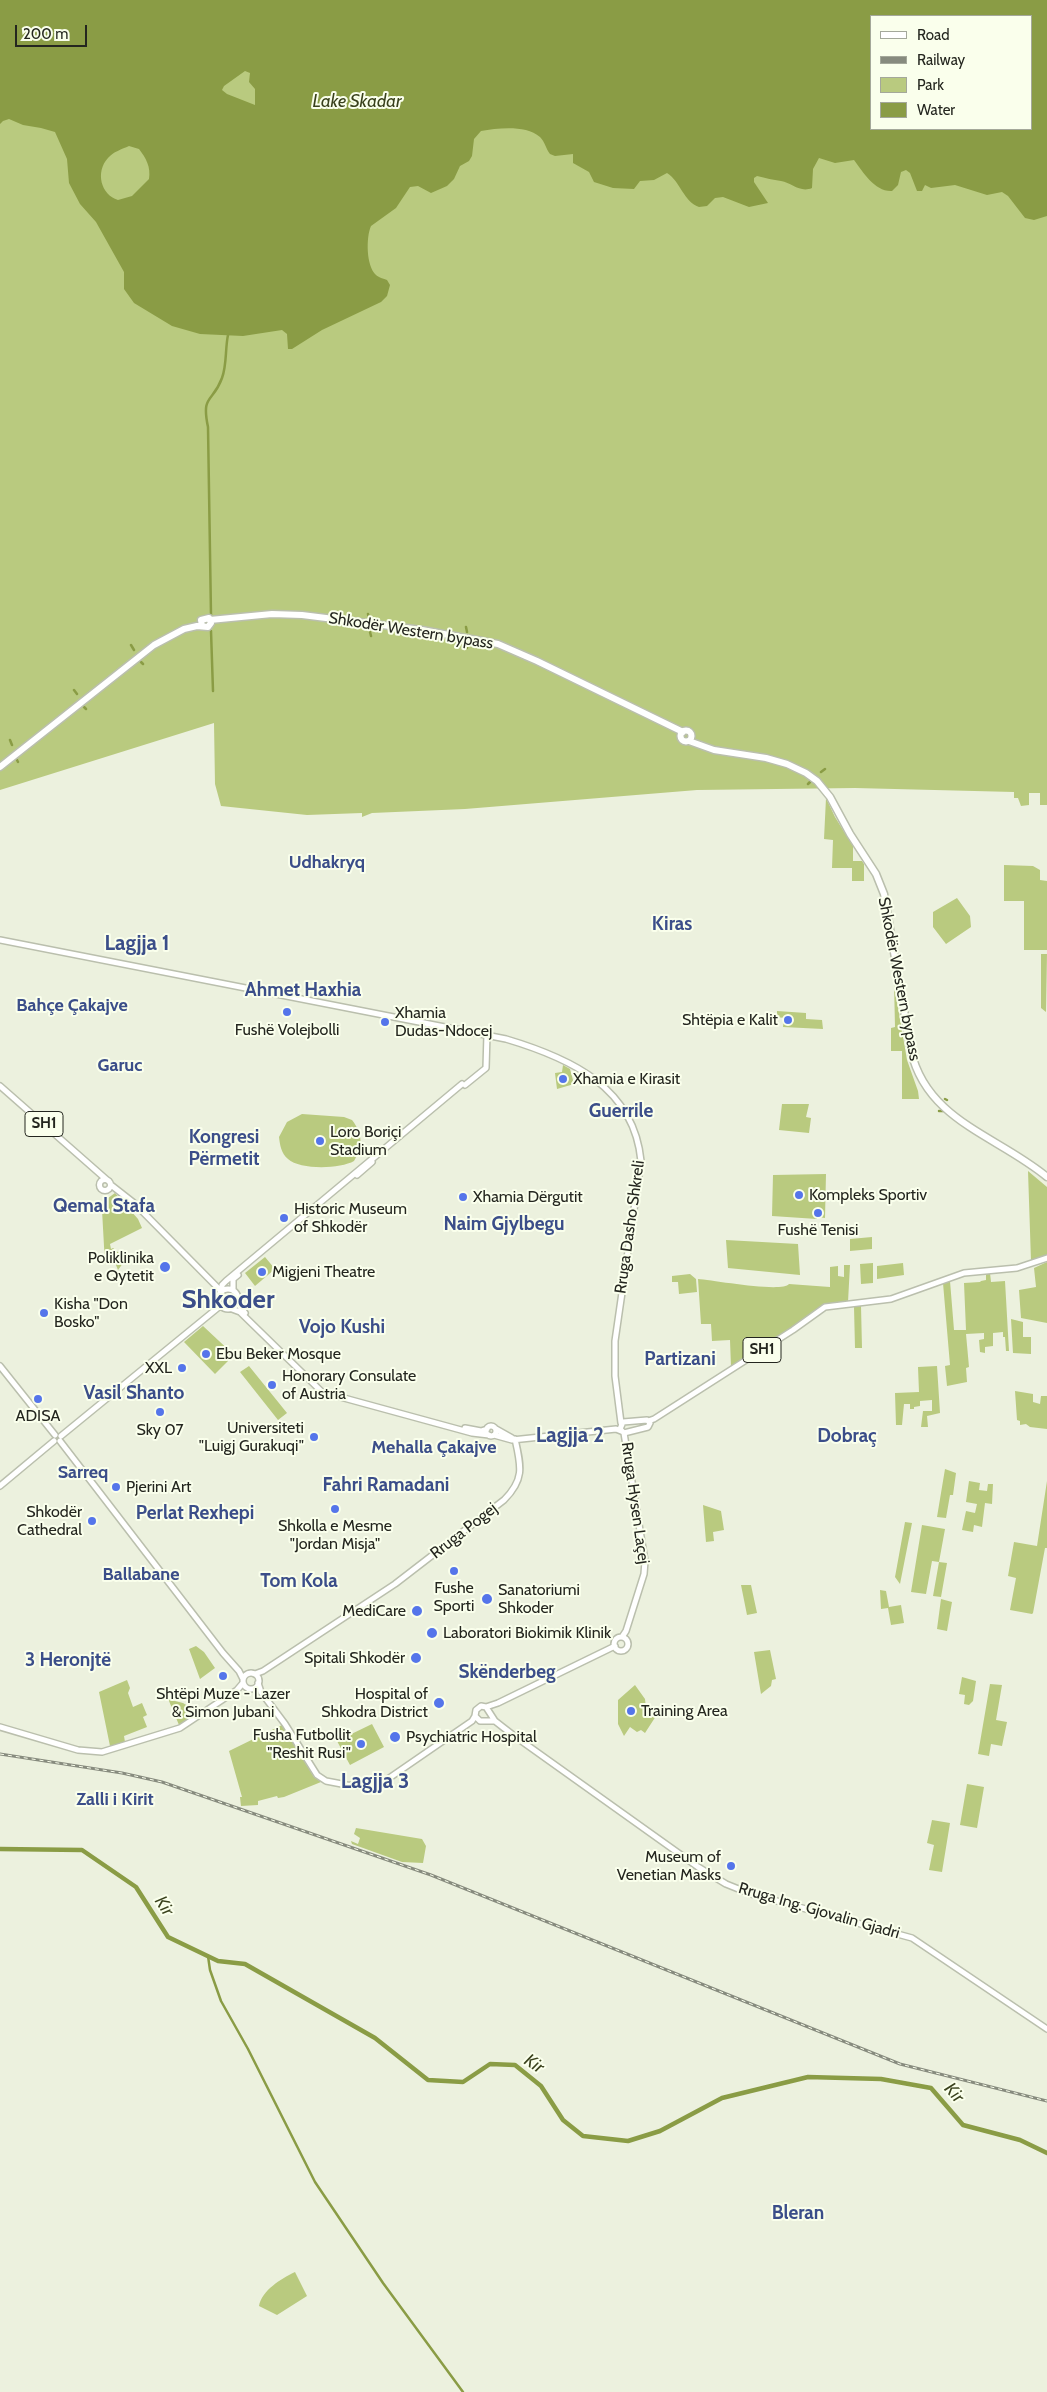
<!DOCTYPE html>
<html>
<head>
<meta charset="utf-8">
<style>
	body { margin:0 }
	#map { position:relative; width:1047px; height:2392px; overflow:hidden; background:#ecf1de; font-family:Cabin,sans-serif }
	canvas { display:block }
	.legend { position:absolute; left:870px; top:15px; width:162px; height:115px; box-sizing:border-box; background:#faffec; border:1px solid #a4a89a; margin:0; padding:6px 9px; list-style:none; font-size:15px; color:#24261f }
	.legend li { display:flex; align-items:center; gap:10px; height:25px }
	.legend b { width:25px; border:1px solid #a4a89a }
	.scale { position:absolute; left:15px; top:25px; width:72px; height:22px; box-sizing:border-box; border:2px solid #24261f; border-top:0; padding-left:6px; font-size:15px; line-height:18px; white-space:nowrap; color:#24261f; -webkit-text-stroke:4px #faffec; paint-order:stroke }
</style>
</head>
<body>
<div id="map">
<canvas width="1047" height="2392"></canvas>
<ul class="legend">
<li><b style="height:6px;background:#fff"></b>Road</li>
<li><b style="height:6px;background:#878b7e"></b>Railway</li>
<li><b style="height:14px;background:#b9ca7f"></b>Park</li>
<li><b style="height:14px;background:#8a9c45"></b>Water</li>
</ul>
<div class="scale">200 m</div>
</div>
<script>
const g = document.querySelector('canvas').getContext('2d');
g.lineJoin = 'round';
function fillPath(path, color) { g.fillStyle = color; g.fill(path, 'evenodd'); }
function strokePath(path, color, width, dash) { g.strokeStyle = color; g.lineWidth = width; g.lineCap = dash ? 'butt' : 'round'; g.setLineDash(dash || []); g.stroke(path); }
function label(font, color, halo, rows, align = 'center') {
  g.font = font + ' Cabin,sans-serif'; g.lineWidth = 4; g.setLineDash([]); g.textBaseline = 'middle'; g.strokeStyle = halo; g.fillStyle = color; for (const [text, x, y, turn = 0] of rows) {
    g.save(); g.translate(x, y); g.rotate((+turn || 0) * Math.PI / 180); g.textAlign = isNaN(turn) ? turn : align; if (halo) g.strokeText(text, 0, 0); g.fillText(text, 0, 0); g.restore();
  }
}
fillPath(new Path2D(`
	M 0,0 L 1047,0 L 1047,805 L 1040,805 L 1040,793 L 1029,793 L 1029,805 L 1021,806 L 1018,798 L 1014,798 L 1014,792 L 855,788 L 697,790 L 465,809 L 372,813 L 362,817 L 362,813 L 307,815 L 221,806 L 215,784 L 214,723 L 0,790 ZM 871,16 L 1031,16 L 1031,129 L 871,129 Z
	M 826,798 L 835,817 L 853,846 L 853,861 L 862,861 L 864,864 L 864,881 L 852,881 L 852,868 L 832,868 L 833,840 L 824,839 Z
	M 1004,865 L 1033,866 L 1040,870 L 1040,880 L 1047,881 L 1047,950 L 1024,950 L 1024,901 L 1004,901 Z
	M 957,898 L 970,916 L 971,927 L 946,944 L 933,927 L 933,912 Z
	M 1041,954 L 1047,954 L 1046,1012 L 1041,1008 Z
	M 894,983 L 907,1060 L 918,1091 L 919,1099 L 902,1099 L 902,1051 L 891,1051 L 891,1028 L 895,1027 Z
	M 777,1011 L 806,1013 L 806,1019 L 822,1020 L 823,1029 L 783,1027 L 784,1018 L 777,1017 Z
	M 563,1065 L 570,1069 L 574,1084 L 557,1089 L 555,1073 L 562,1072 Z
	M 782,1104 L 809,1104 L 806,1117 L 811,1118 L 809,1133 L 779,1130 Z
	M 302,1114 L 344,1117 L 352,1120 C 363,1134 363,1146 354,1161 C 340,1169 300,1170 288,1159 C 281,1153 280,1145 279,1137 L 287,1122 Z
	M 1028,1171 L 1047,1187 L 1047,1255 L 1031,1261 Z
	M 826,1174 L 825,1218 L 817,1217 L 817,1219 L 772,1216 L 773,1175 Z
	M 115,1193 L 138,1219 L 142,1228 L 110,1244 L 111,1249 L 113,1248 L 126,1259 L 118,1270 L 114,1260 L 109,1261 L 108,1264 L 105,1264 L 102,1210 L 104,1201 Z
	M 872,1237 L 872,1249 L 850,1251 L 850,1239 Z
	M 726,1240 L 798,1244 L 800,1275 L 728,1268 Z
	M 265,1257 L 275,1269 L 255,1286 L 245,1273 Z
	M 1047,1262 L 1047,1323 L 1021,1318 L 1019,1290 L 1036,1287 L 1034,1268 Z
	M 873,1263 L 873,1283 L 861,1284 L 860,1264 Z
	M 903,1263 L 904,1275 L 877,1279 L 877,1266 Z
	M 844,1265 L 850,1265 L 848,1302 L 822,1305 L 791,1329 L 731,1367 L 730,1340 L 712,1341 L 711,1324 L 701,1324 L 698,1279 C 713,1280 782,1293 789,1284 L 830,1287 L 830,1267 L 838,1266 L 838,1276 L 844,1277 Z
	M 986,1273 L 990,1273 L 991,1282 L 1005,1281 L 1009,1351 L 1006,1351 L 1005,1337 L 1003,1337 L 1003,1332 L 993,1333 L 993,1346 L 985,1347 L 985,1353 L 980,1352 L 979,1340 L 984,1339 L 984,1333 L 966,1334 L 969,1367 L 966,1368 L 967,1382 L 947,1386 L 945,1366 L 950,1365 L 943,1283 L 950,1281 L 954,1330 L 966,1330 L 964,1283 L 980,1282 L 981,1281 L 986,1280 Z
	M 690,1274 L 696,1279 L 697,1292 L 679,1294 L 678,1282 L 672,1282 L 672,1276 Z
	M 861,1306 L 862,1348 L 855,1348 L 854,1307 Z
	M 1011,1319 L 1023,1322 L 1023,1337 L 1031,1337 L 1031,1354 L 1013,1353 Z
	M 203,1326 L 234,1355 L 215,1374 L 184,1342 Z
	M 249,1366 L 287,1413 L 278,1420 L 240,1372 Z
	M 937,1366 L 940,1413 L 927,1416 L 928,1427 L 921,1427 L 923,1411 L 932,1411 L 932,1400 L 920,1401 L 920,1406 L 914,1407 L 914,1409 L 910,1409 L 910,1404 L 904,1404 L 902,1425 L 896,1425 L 895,1393 L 919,1392 L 918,1367 Z
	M 1015,1391 L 1033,1394 L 1033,1402 L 1040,1404 L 1041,1396 L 1047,1396 L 1047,1429 L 1030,1427 L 1026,1424 L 1020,1425 L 1020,1421 L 1017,1420 Z
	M 945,1469 L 956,1473 L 953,1495 L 950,1495 L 946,1518 L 937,1517 Z
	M 969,1481 L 980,1483 L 979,1490 L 987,1491 L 988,1484 L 993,1484 L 992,1504 L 985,1503 L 982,1527 L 974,1525 L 973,1532 L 962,1530 L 966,1511 L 975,1513 L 977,1504 L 966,1502 Z
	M 1047,1481 L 1047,1548 L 1045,1548 L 1033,1613 L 1032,1614 L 1010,1610 L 1016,1578 L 1008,1576 L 1014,1542 L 1037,1546 Z
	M 703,1505 L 721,1511 L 724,1530 L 713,1532 L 714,1541 L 706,1542 Z
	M 905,1522 L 912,1523 L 900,1584 L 895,1577 Z
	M 922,1525 L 945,1529 L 939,1562 L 947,1563 L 941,1597 L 933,1596 L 939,1562 L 932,1561 L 926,1594 L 911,1592 Z
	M 741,1585 L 751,1585 L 757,1613 L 747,1615 Z
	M 880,1590 L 886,1591 L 889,1607 L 901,1605 L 904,1623 L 891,1625 L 888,1608 L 881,1609 Z
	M 941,1599 L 952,1602 L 947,1631 L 937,1629 Z
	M 196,1646 L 204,1652 L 215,1668 L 200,1679 L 189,1649 Z
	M 770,1650 L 776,1679 L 772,1680 L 771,1686 L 761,1694 L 754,1652 Z
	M 962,1677 L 976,1681 L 973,1701 L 969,1705 L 964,1704 L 965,1695 L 959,1694 Z
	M 127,1680 L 130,1688 L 128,1693 L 133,1707 L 142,1703 L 147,1715 L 143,1717 L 147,1727 L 124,1736 L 125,1742 L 110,1746 L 99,1692 Z
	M 990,1684 L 1002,1685 L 996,1720 L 1007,1722 L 1002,1746 L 991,1744 L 989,1756 L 978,1754 Z
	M 635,1685 L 645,1699 L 647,1718 L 656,1716 L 645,1733 L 641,1730 L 637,1732 L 630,1727 L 624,1736 L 618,1724 L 618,1700 Z
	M 166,1688 L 171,1700 L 183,1703 L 199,1713 L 179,1725 L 164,1689 Z
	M 372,1724 L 384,1747 L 350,1765 L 337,1741 Z
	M 282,1725 L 314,1777 L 321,1782 L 284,1797 L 278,1798 L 277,1796 L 258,1801 L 258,1805 L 241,1806 L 240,1797 L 242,1797 L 229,1751 Z
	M 967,1784 L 984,1787 L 977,1828 L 960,1825 Z
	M 932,1820 L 950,1823 L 942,1872 L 929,1870 L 934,1845 L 927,1843 Z
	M 356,1828 L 422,1839 L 426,1846 L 423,1863 L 402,1862 L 352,1844 L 351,1841 L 358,1844 L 360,1838 L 354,1834 Z
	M 295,2272 L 307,2296 L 277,2315 L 259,2306 C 262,2290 281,2279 295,2272 Z`), '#b9ca7f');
fillPath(new Path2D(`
	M 0,0 L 1047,0 L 1047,216 L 1034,220 L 1025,218 L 1008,196 L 1002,192 L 987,195 L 955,185 L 931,188 L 925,185 L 922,191 L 917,191 L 910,173 L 906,170 L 901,172 L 898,185 L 892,191 C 875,192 863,172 854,160 L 835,163 L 819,158 L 813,169 L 812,188 C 800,193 792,183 781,181 C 773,180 766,178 757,176 L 754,178 L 754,182 L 768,203 L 749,207 L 723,197 L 715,198 L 707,206 L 699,207 C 683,201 681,182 667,173 L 654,180 L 640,181 L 634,189 L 613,188 L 594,182 L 589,172 L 573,163 L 573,154 L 555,156 L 550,154 C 546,149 545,142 540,137 C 526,125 499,128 481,131 L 474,139 L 472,156 L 469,161 L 460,166 L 454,179 L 447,186 L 431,193 L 418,186 L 410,187 L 396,208 L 371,226 C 366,237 366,266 376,275 C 378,277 384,279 387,280 L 390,285 L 387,296 L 381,302 L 322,330 L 292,349 L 288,349 L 287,334 L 282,330 L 243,336 L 200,334 L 172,326 L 134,303 L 124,289 L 124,272 L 96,222 L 80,204 L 69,183 L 67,159 L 55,132 L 41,128 L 23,125 L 9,119 L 3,121 L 0,124 ZM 871,16 L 1031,16 L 1031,129 L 871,129 ZM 245,71 L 250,73 L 249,82 L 255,89 L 255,105 L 227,94 L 222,90 L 224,86 ZM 129,146 L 139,149 C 146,158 151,167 149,179 L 132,196 L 118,200 C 101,195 95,172 108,158 C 113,152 122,149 129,146 Z`), '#8a9c45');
strokePath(new Path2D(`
	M 368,614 L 369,619
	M 211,615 L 208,427 C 201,394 213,403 222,378 C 227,365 225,349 228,335
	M 466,627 L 467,632
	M 211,631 L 213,691
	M 370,632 L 371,636
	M 467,644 L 467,648
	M 131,645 L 134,650
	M 141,662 L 143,664
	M 74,690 L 77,694
	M 84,707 L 86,709
	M 10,740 L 12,745
	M 17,760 L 18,762
	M 821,772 L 825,769
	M 808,784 L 810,782
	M 945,1099 L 947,1100
	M 939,1111 L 943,1111
	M 208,1956 L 210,1970 L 221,2001 L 248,2049 L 315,2182 L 383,2283 L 463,2392`), '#8a9c45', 2.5);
strokePath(new Path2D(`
	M 0,1849 L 82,1850 L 136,1887 L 168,1937 L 218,1961 L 245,1964 L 375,2038 L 428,2080 L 463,2082 L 490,2064 L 515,2065 L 541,2086 L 563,2120 L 583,2136 L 628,2141 L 660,2131 L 722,2098 L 808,2077 L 881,2079 L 931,2088 L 963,2125 L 1020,2140 L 1047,2153`), '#8a9c45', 4.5);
const major = new Path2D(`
	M 0,940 L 506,1039 C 570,1058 634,1087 641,1161 L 615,1341 L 615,1376 L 621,1423
	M 465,1085 L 486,1068 L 487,1034
	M 0,1086 L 107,1180
	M 357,1175 L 372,1162
	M99.5 1185a5.5 5.5 0 1 1 11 0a5.5 5.5 0 1 1-11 0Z
	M 111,1185 L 134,1203 L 221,1291
	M218 1299a10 10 0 1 1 20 0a10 10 0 1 1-20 0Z
	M 233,1290 L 233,1279 L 238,1275
	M 222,1291 L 222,1285 L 226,1281 L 462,1084
	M 238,1304 L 245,1313
	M 232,1309 L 240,1312 L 322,1392 L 472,1433 L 489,1435
	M 0,1366 L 55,1435
	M 647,1420 L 650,1423 L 648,1427 L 624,1433 L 620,1429 L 623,1422 Z
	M 648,1421 L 654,1419 L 793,1330 L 825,1307 L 891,1299 L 964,1273 L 1017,1268 L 1047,1258
	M486 1431a5 5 0 1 1 10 0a5 5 0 1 1-10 0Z
	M 465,1428 L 481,1431 L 487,1429
	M 496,1429 L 512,1438
	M 494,1435 L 512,1440 L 616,1429 L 621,1431
	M 61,1436 L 220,1306
	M 60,1441 L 223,1653 L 239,1671 L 243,1679
	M 0,1486 L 54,1441
	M 622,1637 L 626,1631 L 644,1574 L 645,1561 L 624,1433
	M614 1644a7 7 0 1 1 14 0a7 7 0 1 1-14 0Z
	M243 1681a8 8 0 1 1 16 0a8 8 0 1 1-16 0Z
	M 255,1674 L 263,1671 L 395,1584 L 504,1500 C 525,1479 521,1466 515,1439
	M 258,1683 L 261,1692 L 285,1724 L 317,1775 L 326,1781 L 347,1785 L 367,1786 L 382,1783 L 472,1721 L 475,1716
	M 486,1707 L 498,1703 L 615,1646
	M 495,1721 L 480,1721 L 475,1716 L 476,1710 L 481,1706 L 486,1707 L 495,1721 L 513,1735 L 698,1867 L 726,1884 L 751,1894 L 912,1938 L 1047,2029
	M 0,1727 L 78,1750 L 102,1752 L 180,1728 L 237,1690 L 243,1683`);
const highway = new Path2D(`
	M 210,620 L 272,614 L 302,615 L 422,630 L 498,644 L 537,661 L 683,732
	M680.5 736a5.5 5.5 0 1 1 11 0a5.5 5.5 0 1 1-11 0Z
	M 689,741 L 714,750 L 766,758 L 787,764 L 806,773 L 817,781 L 830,797 L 850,834 L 876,874 L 884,894 L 911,1051 C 927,1121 998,1136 1047,1177
	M 0,767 L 154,645 L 184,629 L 197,626 L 208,627 L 211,623 L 209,618 L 201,620 L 202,626`);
strokePath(major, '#babfad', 8);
strokePath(highway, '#babfad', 9);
strokePath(major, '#fff', 5);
strokePath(highway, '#fff', 6);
const rail = new Path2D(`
	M 0,1754 L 122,1773 L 162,1782 L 431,1875 L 900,2064 L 1047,2101`);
strokePath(rail, '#878b7e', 3);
strokePath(rail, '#faffec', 1, [4]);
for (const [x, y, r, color] of [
	[287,1012,5,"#5575ea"],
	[788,1020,5,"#5575ea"],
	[385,1022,5,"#5575ea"],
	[563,1079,5,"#5575ea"],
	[320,1141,5,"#5575ea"],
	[799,1195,5,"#5575ea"],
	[463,1197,5,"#5575ea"],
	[818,1213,5,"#5575ea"],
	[284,1218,5,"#5575ea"],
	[165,1267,6,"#5575ea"],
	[262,1272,5,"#5575ea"],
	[44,1313,5,"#5575ea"],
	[206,1354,5,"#5575ea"],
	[182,1368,5,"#5575ea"],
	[272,1385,5,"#5575ea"],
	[38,1399,5,"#5575ea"],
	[160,1412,5,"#5575ea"],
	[314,1437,5,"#5575ea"],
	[116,1487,5,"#5575ea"],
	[335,1509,5,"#5575ea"],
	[92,1521,5,"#5575ea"],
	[454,1571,5,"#5575ea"],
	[487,1599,6,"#5575ea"],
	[417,1611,6,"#5575ea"],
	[432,1633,6,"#5575ea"],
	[416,1658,6,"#5575ea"],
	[223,1676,5,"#5575ea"],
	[439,1703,6,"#5575ea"],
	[631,1711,5,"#5575ea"],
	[395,1737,6,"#5575ea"],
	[361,1744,5,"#5575ea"],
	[731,1866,5,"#5575ea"]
]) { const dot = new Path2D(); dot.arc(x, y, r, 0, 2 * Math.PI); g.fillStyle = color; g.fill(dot); strokePath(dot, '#faffec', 2); }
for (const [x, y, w] of [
	[44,1124,38],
	[762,1350,38]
]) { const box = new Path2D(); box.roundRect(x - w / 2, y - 12.5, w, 25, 4); g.fillStyle = '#faffec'; g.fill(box); strokePath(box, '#24261f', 1); }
label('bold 15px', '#24261f', null, [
	["SH1",44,1124],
	["SH1",762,1350]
]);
label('16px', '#24261f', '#faffec', [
	["Shkodër Western bypass",411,631,9],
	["Shkodër Western bypass",899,979,79],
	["Rruga Dasho Shkreli",630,1227,-82],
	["Rruga Hysen Laçej",635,1503,82],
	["Rruga Pogej",464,1531,-38],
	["Rruga Ing. Gjovalin Gjadri",819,1911,16]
]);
label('16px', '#24261f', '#faffec', [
	["Xhamia",395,1013],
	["Dudas-Ndocej",395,1031],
	["Shtëpia e Kalit",778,1020,"right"],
	["Fushë Volejbolli",287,1030,"center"],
	["Xhamia e Kirasit",573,1079],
	["Loro Boriçi",330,1132],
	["Stadium",330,1150],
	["Kompleks Sportiv",809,1195],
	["Xhamia Dërgutit",473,1197],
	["Historic Museum",294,1209],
	["of Shkodër",294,1227],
	["Fushë Tenisi",818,1230,"center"],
	["Poliklinika",154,1258,"right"],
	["e Qytetit",154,1276,"right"],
	["Migjeni Theatre",272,1272],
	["Kisha \"Don",54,1304],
	["Bosko\"",54,1322],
	["Ebu Beker Mosque",216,1354],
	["XXL",172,1368,"right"],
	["Honorary Consulate",282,1376],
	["of Austria",282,1394],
	["ADISA",38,1416,"center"],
	["Universiteti",304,1428,"right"],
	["\"Luigj Gurakuqi\"",304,1446,"right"],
	["Sky 07",160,1430,"center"],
	["Pjerini Art",126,1487],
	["Shkodër",82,1512,"right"],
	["Cathedral",82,1530,"right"],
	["Shkolla e Mesme",335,1526,"center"],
	["\"Jordan Misja\"",335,1544,"center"],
	["Fushe",454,1588,"center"],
	["Sporti",454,1606,"center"],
	["Sanatoriumi",498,1590],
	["Shkoder",498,1608],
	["MediCare",406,1611,"right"],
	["Laboratori Biokimik Klinik",443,1633],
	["Spitali Shkodër",405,1658,"right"],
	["Shtëpi Muze - Lazer",223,1694,"center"],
	["& Simon Jubani",223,1712,"center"],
	["Hospital of",428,1694,"right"],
	["Shkodra District",428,1712,"right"],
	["Training Area",641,1711],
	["Fusha Futbollit",351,1735,"right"],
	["\"Reshit Rusi\"",351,1753,"right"],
	["Psychiatric Hospital",406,1737],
	["Museum of",721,1857,"right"],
	["Venetian Masks",721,1875,"right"]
], 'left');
label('italic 18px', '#39411c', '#faffec', [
	["Lake Skadar",357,102],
	["Kir",164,1906,57],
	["Kir",534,2064,34],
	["Kir",954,2093,48]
]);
label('bold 18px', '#3b4e89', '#faffec', [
	["Udhakryq",327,863],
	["Bahçe Çakajve",72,1006],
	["Garuc",120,1066],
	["Mehalla Çakajve",434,1448],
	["Sarreq",83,1473],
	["Ballabane",141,1575],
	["Zalli i Kirit",115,1800]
]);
label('bold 19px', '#3b4e89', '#faffec', [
	["Kiras",672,924],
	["Ahmet Haxhia",303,990],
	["Guerrile",621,1111],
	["Kongresi",224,1137],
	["Përmetit",224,1159],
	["Qemal Stafa",104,1206],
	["Naim Gjylbegu",504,1224],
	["Vojo Kushi",342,1327],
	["Partizani",680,1359],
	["Vasil Shanto",134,1393],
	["Dobraç",847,1436],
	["Fahri Ramadani",386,1485],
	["Perlat Rexhepi",195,1513],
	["Tom Kola",299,1581],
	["3 Heronjtë",68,1660],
	["Skënderbeg",507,1672],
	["Bleran",798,2213]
]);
label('bold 21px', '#3b4e89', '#faffec', [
	["Lagjja 1",137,944],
	["Lagjja 2",570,1436],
	["Lagjja 3",375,1782]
]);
label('bold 26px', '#3b4e89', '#faffec', [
	["Shkoder",228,1300]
]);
</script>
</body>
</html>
